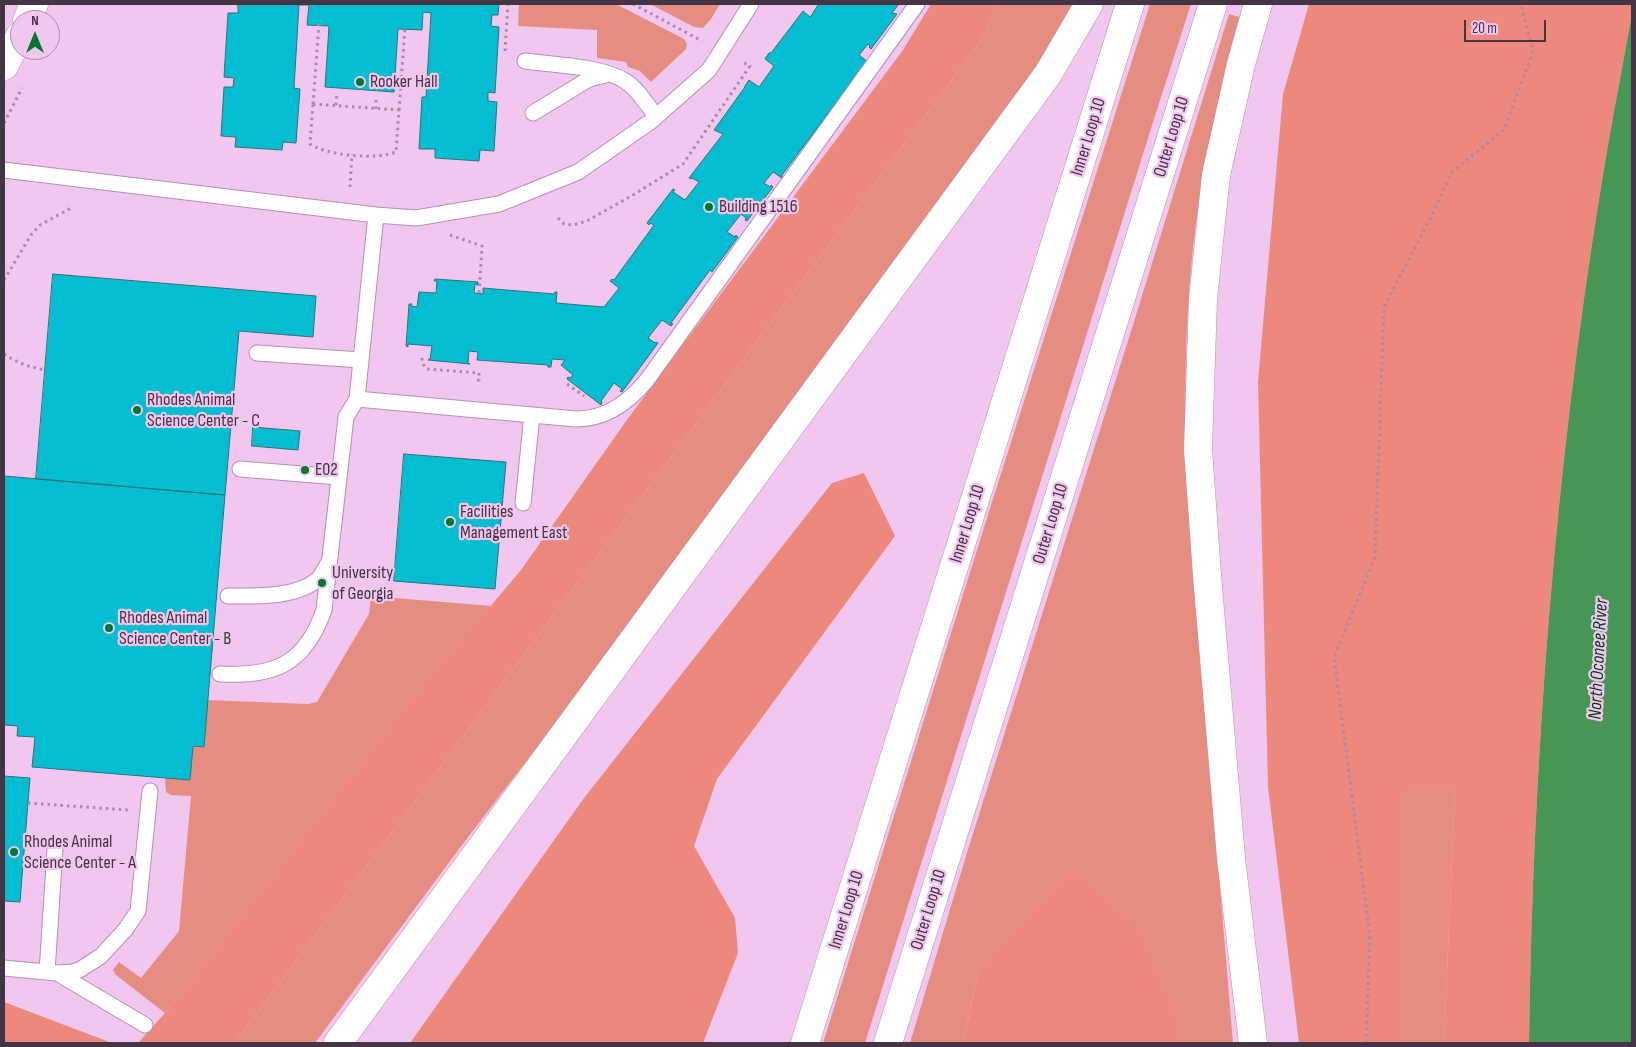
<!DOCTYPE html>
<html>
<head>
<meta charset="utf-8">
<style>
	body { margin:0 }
	#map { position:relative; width:1636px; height:1047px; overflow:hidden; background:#f2c7ef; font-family:"Sofia Sans Condensed",sans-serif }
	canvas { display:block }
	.frame { position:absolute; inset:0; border:5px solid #443444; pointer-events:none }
	.north { position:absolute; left:10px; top:10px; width:50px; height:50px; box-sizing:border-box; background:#f2c7ef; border:1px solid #ac8cab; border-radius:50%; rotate:0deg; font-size:14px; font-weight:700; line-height:20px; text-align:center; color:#443444 }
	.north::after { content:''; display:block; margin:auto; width:18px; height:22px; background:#01772c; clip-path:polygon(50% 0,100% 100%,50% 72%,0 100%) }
	.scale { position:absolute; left:1464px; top:20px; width:82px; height:22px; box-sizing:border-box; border:2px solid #443444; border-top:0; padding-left:6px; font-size:15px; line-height:18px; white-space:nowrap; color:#443444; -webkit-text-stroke:4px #f2c7ef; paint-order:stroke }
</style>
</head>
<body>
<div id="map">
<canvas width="1636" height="1047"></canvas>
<div class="frame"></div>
<div class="north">N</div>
<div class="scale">20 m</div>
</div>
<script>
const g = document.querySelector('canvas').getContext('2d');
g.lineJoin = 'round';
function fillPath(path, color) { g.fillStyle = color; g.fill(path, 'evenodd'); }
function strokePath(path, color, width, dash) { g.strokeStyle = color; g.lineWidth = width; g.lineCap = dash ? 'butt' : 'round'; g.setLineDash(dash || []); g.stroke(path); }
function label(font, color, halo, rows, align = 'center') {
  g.font = font + ' "Sofia Sans Condensed",sans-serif'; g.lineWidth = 4.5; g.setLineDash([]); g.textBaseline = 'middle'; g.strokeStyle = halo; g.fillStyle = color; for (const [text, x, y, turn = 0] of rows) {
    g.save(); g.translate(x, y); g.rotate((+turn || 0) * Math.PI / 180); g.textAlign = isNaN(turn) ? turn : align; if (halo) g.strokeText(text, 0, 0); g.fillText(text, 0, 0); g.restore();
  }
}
fillPath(new Path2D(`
	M 519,4 L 616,4 L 684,39 L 687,44 L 686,49 L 651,82 L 640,71 L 628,67 L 626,62 L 597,58 L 597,30 L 518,26 Z
	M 650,4 L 720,4 L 711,19 L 703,28 L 694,27 Z
	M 998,4 L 1074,4 L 1009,110 L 616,644 L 462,845 L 315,1043 L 235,1043 L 983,38 Z
	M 1150,4 L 1191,4 L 1154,119 L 865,1043 L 823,1043 L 992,502 Z
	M 1229,14 L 1243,18 C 1227,79 1209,140 1199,202 C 1182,314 1183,429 1191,542 L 1233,1043 L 1175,1043 L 1175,1014 L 978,972 L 963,1043 L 910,1043 L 966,856 L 1133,325 Z
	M 371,596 L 491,606 L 165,1013 L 116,975 L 113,970 L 119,962 L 141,978 L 179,931 L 191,796 L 171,795 L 166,792 L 165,778 L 190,780 L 193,746 L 204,747 L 207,700 L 308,704 L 317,702 L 369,614 Z
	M 1404,790 L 1455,790 L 1444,1043 L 1405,1043 Z`), '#e68d82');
fillPath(new Path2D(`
	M 931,4 L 998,4 L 983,38 L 235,1043 L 138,1043 L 165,1013 L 428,680 L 521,570 L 629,417 L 903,50 Z
	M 1309,4 L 1632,4 L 1632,13 C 1622,71 1610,129 1601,187 C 1555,468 1533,759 1529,1043 L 1444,1043 L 1455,790 L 1405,790 L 1405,1043 L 1299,1043 L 1268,787 L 1258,382 L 1283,94 Z
	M 864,473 L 895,536 L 717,779 L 694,846 L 735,918 L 738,953 L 703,1043 L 410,1043 L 584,798 L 832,483 Z
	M 1071,870 L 1139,927 L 1175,1014 L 1175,1043 L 963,1043 L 978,972 Z
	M 4,1002 L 112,1043 L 4,1043 Z`), '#ed897c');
fillPath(new Path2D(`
	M 1632,13 L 1632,1043 L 1529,1043 C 1533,759 1555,468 1601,187 C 1610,129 1622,71 1632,13 Z`), '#479655');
const building = new Path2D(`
	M 238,4 L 499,4 L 498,15 L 492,15 L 491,26 L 499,27 L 495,93 L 488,92 L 488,101 L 497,102 L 494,151 L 480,150 L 479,161 L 435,158 L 435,149 L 419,149 L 422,97 L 426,97 L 431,13 L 423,12 L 422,30 L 398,29 L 394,92 L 325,87 L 329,26 L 307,25 L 309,5 L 299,5 L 294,88 L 300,89 L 296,143 L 283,142 L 282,150 L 235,147 L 236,137 L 221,136 L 224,87 L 233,87 L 234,78 L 224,77 L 228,13 L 238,13 Z
	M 819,4 L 899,4 L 892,13 L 897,14 L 871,49 L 869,47 L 870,46 L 868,44 L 859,55 L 868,62 L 865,64 L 782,175 L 782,178 L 773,172 L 764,183 L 770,187 L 771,185 L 773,187 L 747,221 L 745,220 L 746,218 L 741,214 L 727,232 L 735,237 L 736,235 L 738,237 L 712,272 L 710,270 L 671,323 L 673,324 L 671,326 L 662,320 L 648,338 L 655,343 L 656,342 L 658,343 L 622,392 L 620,391 L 622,389 L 614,383 L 601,401 L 602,403 L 601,405 L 567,379 L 568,377 L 570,378 L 573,375 L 561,365 L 565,360 L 552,359 L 551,367 L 548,367 L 548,365 L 477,360 L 478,352 L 469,351 L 468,363 L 470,364 L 428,360 L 430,359 L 432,346 L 408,344 L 408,347 L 406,346 L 409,304 L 412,304 L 411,306 L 417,307 L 419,292 L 436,293 L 437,281 L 434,281 L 435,279 L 478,282 L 478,285 L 475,284 L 474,293 L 483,294 L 483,288 L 554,294 L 555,292 L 557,292 L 556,303 L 604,307 L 619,288 L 610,281 L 612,279 L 614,280 L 654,225 L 650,223 L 649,225 L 647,223 L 673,189 L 675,190 L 673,192 L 685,200 L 699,182 L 692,178 L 691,179 L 689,178 L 723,134 L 714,130 L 745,87 L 745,86 L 749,80 L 759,87 L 774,66 L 765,59 L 769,53 L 771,53 L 803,11 L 810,17 Z
	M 53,274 L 316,296 L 313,337 L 239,331 L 225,495 L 36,479 Z
	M 253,427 L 300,431 L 298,450 L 252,446 Z
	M 404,454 L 506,462 L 495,589 L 394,581 Z
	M 4,476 L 225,495 L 204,747 L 193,746 L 190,780 L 32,767 L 35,737 L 17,736 L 18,726 L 4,725 Z
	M 4,776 L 30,778 L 20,902 L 4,901 Z`);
fillPath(building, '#05bdd0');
strokePath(building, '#2c737d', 1);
const service = new Path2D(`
	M 525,61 C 553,65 602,66 625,81 C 638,89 647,105 656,116
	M 533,113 L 589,79 L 606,75
	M 4,170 L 376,215 L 416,218 L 499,204 L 578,172 L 650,122 L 709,70 L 751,4
	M 257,353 L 361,360
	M 357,399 L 576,419 C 607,419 629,402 647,380 L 917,4
	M 240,469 L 339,477
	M 523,503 L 532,415
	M 228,596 C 255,596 295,598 317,580 C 322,576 325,568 328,563
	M 220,674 C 275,677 305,664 324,610 L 346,417 L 357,399 L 376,215
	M 4,968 L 57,973 L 145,1025
	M 47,972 L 55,849
	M 57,973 L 73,972 L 81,969 L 101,956 L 125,930 L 138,911 L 150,791`);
const minor = new Path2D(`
	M 27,20 L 34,4
	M 4,66 L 20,36`);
const motorway = new Path2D(`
	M 338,1043 L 1048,74 L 1089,4
	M 805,1043 L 1130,4
	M 888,1043 L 1213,4
	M 1253,1043 L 1231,858 L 1207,575 L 1198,449 L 1203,299 L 1216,175 L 1241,64 L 1258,4`);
strokePath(service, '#b68eb4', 17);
strokePath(minor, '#b68eb4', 29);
strokePath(motorway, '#b68eb4', 29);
strokePath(new Path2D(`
	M 633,4 L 702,41
	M 505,51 L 508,4
	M 313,104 L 399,110 L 396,152 C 375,160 329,156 310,144 Z
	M 313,104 L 319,24
	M 336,105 L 337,94
	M 376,109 L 376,96
	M 399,110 L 405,28
	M 4,123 L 22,88
	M 350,187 L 352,154
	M 558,218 L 564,224 L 573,225 L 587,221 L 633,195 L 683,164 L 750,66 L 742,62
	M 450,235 L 482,246 L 479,294
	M 4,280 L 31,235 L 40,225 L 73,207
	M 4,354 C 17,363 30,367 45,370
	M 422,358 L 422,363 L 427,369 L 479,373 L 479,380 L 474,380
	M 567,384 L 584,396
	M 28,803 L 128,810
	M 1366,1043 L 1370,936 L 1334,657 L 1375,558 L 1384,307 L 1430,219 L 1452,172 L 1504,130 L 1533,51 L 1521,4`), '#a989a7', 3, [2.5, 4]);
strokePath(service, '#fff', 15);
strokePath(minor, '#fff', 28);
strokePath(motorway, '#fff', 28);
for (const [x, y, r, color] of [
	[360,82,5,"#01772c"],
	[709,207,5,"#01772c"],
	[137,410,5,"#01772c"],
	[305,470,5,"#01772c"],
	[450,522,5,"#01772c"],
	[322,583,5,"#01772c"],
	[109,628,5,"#01772c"],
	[14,852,5,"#01772c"]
]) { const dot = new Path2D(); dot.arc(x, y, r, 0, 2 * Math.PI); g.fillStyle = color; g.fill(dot); strokePath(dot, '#f2c7ef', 2); }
label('18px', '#443444', '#f2c7ef', [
	["Rooker Hall",370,82],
	["Building 1516",719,207],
	["Rhodes Animal",147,400],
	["Science Center - C",147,421],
	["E02",315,470],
	["Facilities",460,512],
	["Management East",460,533],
	["University",332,573],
	["of Georgia",332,594],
	["Rhodes Animal",119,618],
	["Science Center - B",119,639],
	["Rhodes Animal",24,842],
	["Science Center - A",24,863]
], 'left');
label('18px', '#443444', '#f2c7ef', [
	["Inner Loop 10",1089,137,-73],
	["Outer Loop 10",1172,137,-73],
	["Inner Loop 10",968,524,-73],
	["Outer Loop 10",1051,524,-73],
	["Inner Loop 10",847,910,-73],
	["Outer Loop 10",929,910,-73]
]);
label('italic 19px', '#003f14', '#f2c7ef', [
	["North Oconee River",1599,659,-87]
]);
</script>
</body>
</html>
